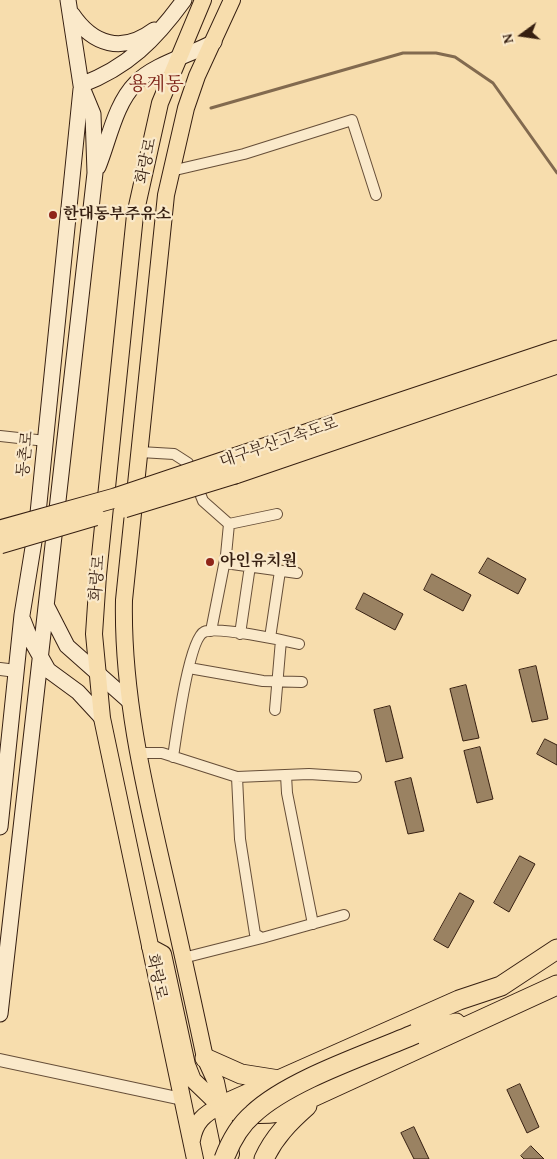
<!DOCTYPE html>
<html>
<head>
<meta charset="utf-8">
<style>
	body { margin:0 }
	#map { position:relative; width:557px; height:1159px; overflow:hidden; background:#f7ddad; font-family:"Gentium Book Plus",serif }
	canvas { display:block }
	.north { position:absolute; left:497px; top:10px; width:50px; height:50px; -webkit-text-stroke:4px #fae9ca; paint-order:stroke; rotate:256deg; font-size:14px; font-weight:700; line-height:20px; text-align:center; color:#361f11 }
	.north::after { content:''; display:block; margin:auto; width:18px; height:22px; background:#361f11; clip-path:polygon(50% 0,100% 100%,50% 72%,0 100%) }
</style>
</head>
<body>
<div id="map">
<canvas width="557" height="1159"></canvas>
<div class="north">N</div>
</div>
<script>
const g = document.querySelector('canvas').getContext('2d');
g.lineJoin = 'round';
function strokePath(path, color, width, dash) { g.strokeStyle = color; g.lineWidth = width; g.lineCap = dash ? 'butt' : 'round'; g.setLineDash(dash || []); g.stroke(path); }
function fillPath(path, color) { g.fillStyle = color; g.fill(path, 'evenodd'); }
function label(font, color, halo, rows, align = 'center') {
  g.font = font + ' "Gentium Book Plus","Noto Serif KR",serif'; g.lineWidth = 4.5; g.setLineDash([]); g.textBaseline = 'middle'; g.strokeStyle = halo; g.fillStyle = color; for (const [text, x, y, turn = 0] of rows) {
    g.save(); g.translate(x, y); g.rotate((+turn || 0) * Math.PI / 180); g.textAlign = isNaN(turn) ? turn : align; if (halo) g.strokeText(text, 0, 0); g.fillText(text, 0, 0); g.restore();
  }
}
strokePath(new Path2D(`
	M 211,108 L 403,53 L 436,53 L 455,57 L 493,83 L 557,173`), '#826a4f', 3);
const building = new Path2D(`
	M 488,558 L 526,579 L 518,594 L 479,573 Z
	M 432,574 L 471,595 L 463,611 L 424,590 Z
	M 364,593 L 403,614 L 395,630 L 356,609 Z
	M 536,666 L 548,719 L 532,722 L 519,670 Z
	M 466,685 L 479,738 L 463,741 L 450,689 Z
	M 390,706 L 403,758 L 386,762 L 374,710 Z
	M 545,739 L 557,745 L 557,765 L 537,754 Z
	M 480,747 L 493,799 L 477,803 L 464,751 Z
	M 411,778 L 424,831 L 408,834 L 395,782 Z
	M 520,856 L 535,864 L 509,912 L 494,903 Z
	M 460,893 L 474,901 L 448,948 L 434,940 Z
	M 520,1084 L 539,1127 L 527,1133 L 507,1090 Z
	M 414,1127 L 429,1159 L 414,1159 L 401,1133 Z
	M 531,1146 L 544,1159 L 524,1159 L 521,1156 Z`);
fillPath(building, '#9a8262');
strokePath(building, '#361f11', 1);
const minor = new Path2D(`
	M 171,171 L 244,154 L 352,120 L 376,195
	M 0,436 L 46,441
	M 140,452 L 174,454 L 188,463 L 203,501 L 229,524 L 226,555 L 211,631
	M 229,524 L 277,514
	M 225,563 L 297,573
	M 240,634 L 250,566
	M 270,638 L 280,571
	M 189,668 L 263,681 L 302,682
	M 275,710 L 281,640
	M 138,753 L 162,753 L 237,777 L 309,774 L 356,777
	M 173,757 C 176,737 189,639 204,632 C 217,626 282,640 299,644
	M 286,775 L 287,793 L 313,924
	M 237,777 L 240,839 L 255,934 L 262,938 L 344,915
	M 183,958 L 262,938`);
const tertiary = new Path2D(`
	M 0,669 L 16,671
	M 0,1060 L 182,1099`);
const secondary = new Path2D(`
	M 72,14 C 93,45 122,54 154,30
	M 81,85 C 128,67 155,40 184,0
	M 98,167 C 109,140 115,104 136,83 C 154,64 191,55 214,42
	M 47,607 L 67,646 L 129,701
	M 23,620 L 30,638 L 48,670 L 78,692 L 102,718
	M 0,827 L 22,615 L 37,523 L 81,89
	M 0,1014 L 95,173 L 93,114 L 81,85 L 68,0`);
const primary = new Path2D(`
	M 150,947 L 163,954 L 187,1065 L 193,1080 L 220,1106
	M 192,1140 C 195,1122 204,1114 220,1106
	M 231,1154 L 216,1082 L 205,1058 C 192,997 179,937 165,877 C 144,786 122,694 124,600 L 166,195 L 186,108 L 197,76 L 232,0
	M 195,1159 L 102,718 L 94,634 L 98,575 L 135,215 L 160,103 L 203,0`);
const motorway = new Path2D(`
	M 237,457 L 557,350
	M 235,474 L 557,364
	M 415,1034 L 456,1023
	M 205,1058 L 241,1074 L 279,1080
	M 220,1106 L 459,1000 L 501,986 L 557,949
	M 220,1106 C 241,1114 258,1115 280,1112 L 557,985
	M 264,1159 C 274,1137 289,1122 307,1106`);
strokePath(minor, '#664e38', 12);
strokePath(tertiary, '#664e38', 14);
strokePath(secondary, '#361f11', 17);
strokePath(primary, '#361f11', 18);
strokePath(motorway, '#361f11', 21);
strokePath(minor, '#fae9ca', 10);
strokePath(tertiary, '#fae9ca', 12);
strokePath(secondary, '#fae9ca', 15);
strokePath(primary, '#f7ddad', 16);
strokePath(motorway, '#f7ddad', 19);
const motorwayBridge = new Path2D(`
	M 124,508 L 235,474
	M 0,530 L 115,498 L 237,457
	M 0,544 L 95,516
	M 224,1159 C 230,1143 240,1125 253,1114 C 289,1080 369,1054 415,1034`);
strokePath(motorwayBridge, '#361f11', 21, []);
strokePath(motorwayBridge, '#f7ddad', 19);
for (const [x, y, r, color] of [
	[53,215,5,"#8f2418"],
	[210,562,5,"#8f2418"]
]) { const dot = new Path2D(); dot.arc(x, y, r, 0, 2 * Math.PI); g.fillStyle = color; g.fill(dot); strokePath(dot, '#fae9ca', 2); }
label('16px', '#361f11', '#fae9ca', [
	["화랑로",147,161,-78],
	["대구부산고속도로",279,443,-19],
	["동촌로",26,454,-84],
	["화랑로",98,578,-85],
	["화랑로",156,977,78]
]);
label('bold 16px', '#361f11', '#fae9ca', [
	["한대동부주유소",63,215],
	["아인유치원",220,562]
], 'left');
label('19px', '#7a1f14', '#fae9ca', [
	["용계동",156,85]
]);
</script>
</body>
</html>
